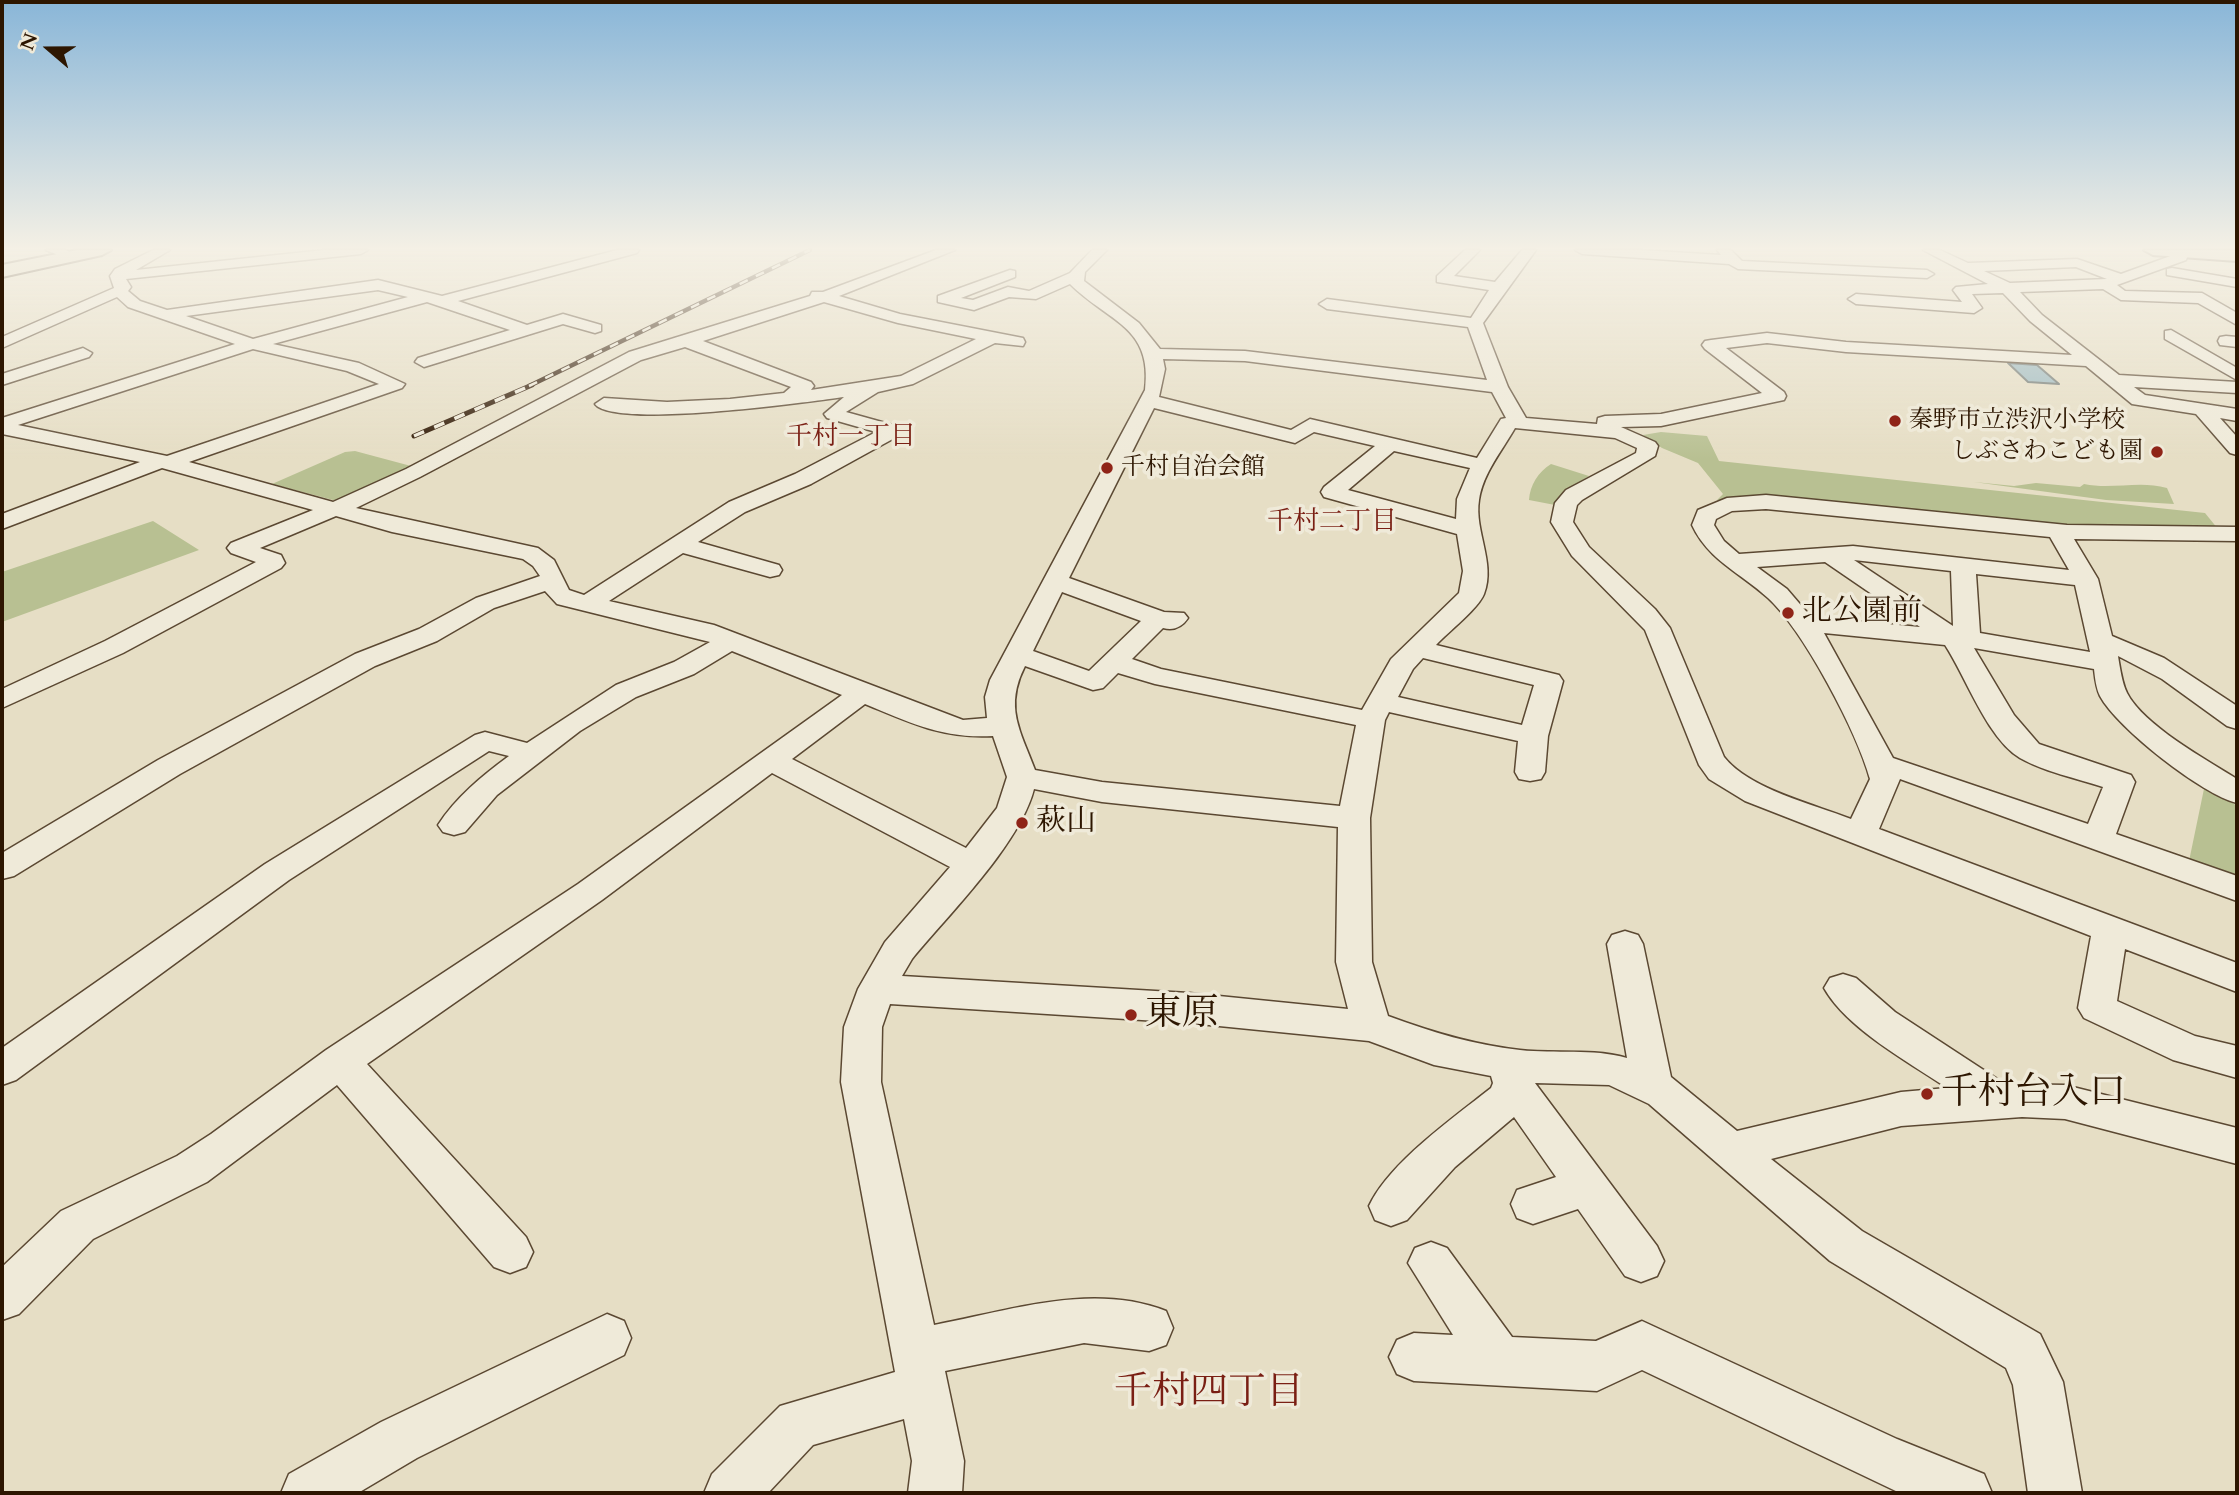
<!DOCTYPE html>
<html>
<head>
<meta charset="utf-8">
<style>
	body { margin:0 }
	#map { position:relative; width:2239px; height:1495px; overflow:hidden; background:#e6dec5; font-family:Cardo,serif }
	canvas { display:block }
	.frame { position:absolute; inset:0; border:4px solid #2d1601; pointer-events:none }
	.north { position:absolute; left:14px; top:14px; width:70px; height:70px; -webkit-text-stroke:5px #efead9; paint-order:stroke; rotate:290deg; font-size:19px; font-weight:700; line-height:28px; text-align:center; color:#2d1601 }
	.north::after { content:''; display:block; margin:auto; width:24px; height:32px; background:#2d1601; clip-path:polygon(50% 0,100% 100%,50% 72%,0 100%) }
</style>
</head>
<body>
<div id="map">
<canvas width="2239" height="1495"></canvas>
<div class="frame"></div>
<div class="north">N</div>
</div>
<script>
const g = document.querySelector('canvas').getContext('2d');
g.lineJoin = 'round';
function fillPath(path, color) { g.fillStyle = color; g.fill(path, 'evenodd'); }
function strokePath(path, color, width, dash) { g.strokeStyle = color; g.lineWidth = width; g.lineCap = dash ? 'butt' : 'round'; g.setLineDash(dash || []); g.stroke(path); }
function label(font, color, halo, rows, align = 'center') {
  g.font = font + ' Cardo,"Noto Serif JP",serif'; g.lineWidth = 7; g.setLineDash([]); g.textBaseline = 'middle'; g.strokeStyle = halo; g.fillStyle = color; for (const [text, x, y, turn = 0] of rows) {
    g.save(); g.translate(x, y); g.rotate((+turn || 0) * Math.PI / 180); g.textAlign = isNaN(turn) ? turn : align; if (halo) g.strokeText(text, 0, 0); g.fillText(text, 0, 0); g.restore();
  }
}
fillPath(new Path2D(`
	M 1661,432 L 1707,436 L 1719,461 L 2205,513 L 2218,529 L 2062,528 L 1717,500 L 1723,494 L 1698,463 L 1662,448 L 1643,435 Z
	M 355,451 L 411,466 L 337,501 L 272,484 L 345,452 Z
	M 1551,464 L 1589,476 L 1564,491 L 1555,505 L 1529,500 C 1530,485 1538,472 1551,464 Z
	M 1974,482 L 2014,486 L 2036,483 L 2080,487 L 2084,484 C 2112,490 2139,480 2167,488 L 2174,504 L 2106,500 Z
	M 153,521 L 199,550 L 2,622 L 2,572 Z
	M 2205,784 L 2237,806 L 2237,883 L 2188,866 Z`), '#b8c092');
const water = new Path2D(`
	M 2008,363 L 2037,365 L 2059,384 L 2028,382 Z`);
fillPath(water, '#9cb9c0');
strokePath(water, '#707874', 2);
const minor = new Path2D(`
	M 46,250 L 66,250 L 77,256 L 70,260 Z
	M 153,250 L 170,250 L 136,270 L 324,250 L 368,250 L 361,254 L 126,279 L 131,287 L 128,291 L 140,301 L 167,310 L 378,280 L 442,296 L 617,250 L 639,250 L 637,253 L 458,301 L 527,325 L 563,314 L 601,325 L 601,331 L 595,333 L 563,324 L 424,367 L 415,362 L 418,358 L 510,330 L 427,302 L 273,344 L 359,363 L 405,384 L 402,388 L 189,462 L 333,502 L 406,469 L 629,352 L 810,296 L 812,292 L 823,292 L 936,250 L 955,250 L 839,296 L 900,314 L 1023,338 L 1025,342 L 1023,346 L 995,343 L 913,384 L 878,392 L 846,412 L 900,427 L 903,431 L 900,435 L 811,484 L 745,512 L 698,542 L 779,565 L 782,570 L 779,575 L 770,577 L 683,553 L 609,601 L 714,625 L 963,720 L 987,718 L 985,697 L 990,680 L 1145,390 C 1153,326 1108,322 1070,284 L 1036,299 L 1009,297 L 974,310 L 938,302 L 938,296 L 1010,270 L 1015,271 L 1015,277 L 961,298 L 973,300 L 1008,287 L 1029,291 L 1070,273 L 1092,250 L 1107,250 L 1085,272 L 1084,281 L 1139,323 L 1160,349 L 1245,351 L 1487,380 L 1468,327 L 1327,309 L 1319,304 L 1327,299 L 1471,318 L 1489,290 L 1437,282 L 1437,276 L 1465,250 L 1480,250 L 1454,276 L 1495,282 L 1522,250 L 1536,250 L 1483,323 L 1508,387 L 1526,418 L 1597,424 L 1598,418 L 1605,416 L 1661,414 L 1762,393 L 1705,349 L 1702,345 L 1705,341 L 1711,340 L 1767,333 L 1846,342 L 2072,355 L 2030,321 L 2003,293 L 1972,294 L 1982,308 L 1974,313 L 1856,304 L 1848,299 L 1856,294 L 1962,302 L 1953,290 L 1956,287 L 1988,284 L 1923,250 L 1940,250 L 1968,263 L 2077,259 L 2121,274 L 2176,254 L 2172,250 L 2190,250 L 2186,260 L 2117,285 L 2125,291 L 2202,293 L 2237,313 L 2237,325 L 2198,303 L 2121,300 L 2103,289 L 2020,292 L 2042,315 L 2119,375 L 2237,382 L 2237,393 L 2134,387 L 2145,395 L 2237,409 L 2237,421 L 2220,418 L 2237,437 L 2237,455 L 2230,453 L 2196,414 L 2132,404 L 2086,366 L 1846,352 L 1767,343 L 1726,348 L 1784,392 L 1786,396 L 1784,400 L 1661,426 L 1621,427 L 1655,442 L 1658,446 L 1655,456 L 1582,500 L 1577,505 L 1573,522 L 1589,547 L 1655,609 L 1670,628 L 1724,757 C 1749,789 1813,804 1851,819 L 1870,779 C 1857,732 1804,631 1768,598 C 1741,573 1708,560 1692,525 L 1698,510 L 1727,498 L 1766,495 L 2067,525 L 2237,527 L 2237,541 L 2074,539 L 2098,579 L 2112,636 L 2164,658 L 2237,706 L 2237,729 L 2227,726 L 2162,679 L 2118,656 C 2120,668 2122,683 2127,693 C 2143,725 2207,760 2237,779 L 2237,803 C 2203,795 2117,728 2100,696 C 2096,688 2095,678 2094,669 L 1974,648 L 2014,715 L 2039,744 L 2131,775 L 2135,782 L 2116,834 L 2237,876 L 2237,901 L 1900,779 L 1879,829 L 2237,963 L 2237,992 L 2125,949 L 2117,1001 L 2195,1036 L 2237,1046 L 2237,1078 L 2173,1060 L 2084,1018 L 2078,1008 L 2091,936 L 1745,801 L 1709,779 L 1699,765 L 1645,630 L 1572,556 L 1551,522 L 1555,503 L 1566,490 L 1636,453 L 1637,448 L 1615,438 L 1515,428 C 1502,451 1483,473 1479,500 C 1474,531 1496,563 1484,594 C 1478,609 1448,632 1436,645 L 1559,675 L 1563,681 L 1548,736 L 1545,772 L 1541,779 L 1530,781 L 1519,779 L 1515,772 L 1518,741 L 1389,712 L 1385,720 L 1370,818 L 1372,962 L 1388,1016 C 1431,1032 1474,1045 1520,1050 C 1556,1054 1592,1048 1627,1058 L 1607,944 L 1612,935 L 1625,931 L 1638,935 L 1643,944 L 1671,1077 L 1737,1131 L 1901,1092 L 1947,1088 C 1909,1062 1847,1029 1824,988 L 1830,978 L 1843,974 L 1856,978 L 1895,1012 L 2005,1084 L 2065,1085 L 2237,1128 L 2237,1164 L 2065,1119 L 2022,1117 L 1901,1126 L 1771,1159 L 1862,1231 L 2040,1334 L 2063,1382 L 2082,1493 L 2028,1493 L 2013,1385 L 2006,1368 L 1830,1261 L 1649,1104 L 1609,1085 L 1535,1083 L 1657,1246 L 1664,1261 L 1657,1276 L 1641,1282 L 1625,1276 L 1578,1209 L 1533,1224 L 1517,1218 L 1511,1204 L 1517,1190 L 1556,1177 L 1514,1117 L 1455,1167 L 1407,1220 L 1391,1226 L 1375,1220 L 1369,1206 C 1389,1163 1453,1118 1491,1088 L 1493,1083 L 1491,1076 L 1434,1065 L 1369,1041 L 1189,1023 L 890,1004 L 882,1027 L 881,1082 L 934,1325 C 1009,1311 1092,1282 1166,1311 L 1173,1328 L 1166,1345 L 1149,1351 L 1084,1343 L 945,1371 L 964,1461 L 962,1493 L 908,1493 L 912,1461 L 904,1419 L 813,1445 L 768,1493 L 704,1493 L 712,1474 L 780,1406 L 895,1372 L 841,1082 L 844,1027 L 858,989 L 885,942 L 950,867 L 772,773 L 602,900 L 367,1064 L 526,1237 L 533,1252 L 526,1267 L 510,1273 L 494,1267 L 337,1085 L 207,1182 L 93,1239 L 19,1314 L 2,1320 L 2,1267 L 61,1211 L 177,1156 L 211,1134 L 326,1050 L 578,884 L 842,695 L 732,651 L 694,674 L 636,697 L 580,731 L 497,795 L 465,832 L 454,835 L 443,832 L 438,825 C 456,797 482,776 509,756 L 489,751 L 289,880 L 16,1080 L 2,1085 L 2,1048 L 265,864 L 475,735 L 485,732 L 527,743 L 616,685 L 674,662 L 710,642 L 557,604 L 545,591 L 494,608 L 437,641 L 375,666 L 180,774 L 14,876 L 2,879 L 2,853 L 158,760 L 355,654 L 419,629 L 476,598 L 540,576 L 533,566 L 523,559 L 392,532 L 336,516 L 260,548 L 281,555 L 285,563 L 281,568 L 123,653 L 2,708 L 2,689 L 105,641 L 256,562 L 231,553 L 227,548 L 231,543 L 313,510 L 162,468 L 2,529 L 2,514 L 140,462 L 2,434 L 2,418 L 235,344 L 128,307 L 117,297 L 2,348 L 2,337 L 114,288 L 110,276 L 115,269 ZM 2076,267 L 2107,279 L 2010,283 L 1984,271 ZM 378,290 L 408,297 L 253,339 L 186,316 ZM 824,302 L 898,323 L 976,339 L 901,376 L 811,390 L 814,386 L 811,382 L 703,341 ZM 685,347 L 791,387 L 784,393 L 730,399 L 667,402 L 604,398 L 595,404 C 614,429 808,402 844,397 L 824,414 L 827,418 L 876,432 L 795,474 L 729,502 L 584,595 L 569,590 L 554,560 L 538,548 L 356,508 L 420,477 L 641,360 ZM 253,349 L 347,371 L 379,384 L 167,456 L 18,425 ZM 1163,359 L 1245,361 L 1492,392 L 1506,418 L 1501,419 L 1477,458 L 1310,419 L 1291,430 L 1159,397 L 1165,369 ZM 1154,408 L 1295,443 L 1314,432 L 1375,446 L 1324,487 L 1321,492 L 1324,497 L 1457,534 L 1463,571 L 1459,593 L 1391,659 L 1362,710 L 1161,669 L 1132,659 L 1163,628 C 1174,631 1182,627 1188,618 L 1184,613 L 1164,612 L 1069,578 ZM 1394,451 L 1470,468 L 1457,499 L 1456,519 L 1348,490 ZM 1766,509 L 2050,537 L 2069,570 L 1853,546 L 1739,554 L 1724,541 L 1714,525 L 1716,519 L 1732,511 ZM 1854,560 L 1951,571 L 1953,626 ZM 1825,562 L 1920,627 L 1811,617 L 1787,589 L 1757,567 ZM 1976,574 L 2075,585 L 2090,652 L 1980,633 ZM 1062,592 L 1141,621 L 1089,671 L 1033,651 ZM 1824,633 L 1945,645 C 1966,677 1987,738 2020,758 C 2045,772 2076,778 2103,787 L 2088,824 L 1893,758 ZM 1423,658 L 1534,685 L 1522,725 L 1398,697 L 1413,669 ZM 1025,666 L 1093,690 L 1103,688 L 1118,673 L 1155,684 L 1356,725 L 1340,806 L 1102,782 L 1035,770 C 1020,730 1004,707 1025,666 ZM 865,704 C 911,723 943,739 993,736 L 1007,777 L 997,808 L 966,848 L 792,759 ZM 1034,789 L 1102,802 L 1338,827 L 1336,962 L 1348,1009 L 1189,993 L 902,976 L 912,959 C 949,914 1020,844 1034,789 Z
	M 1575,250 L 1641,250 L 1721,255 L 1717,250 L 1731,250 L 1742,261 L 1927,270 L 1934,274 L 1927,278 L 1738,269 L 1729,264 L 1582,254 Z
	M 2172,268 L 2237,279 L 2237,287 L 2167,275 L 2167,269 Z
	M 2171,330 L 2237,368 L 2237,380 L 2165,339 L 2165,331 Z
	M 2226,336 L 2237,337 L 2237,347 L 2220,345 L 2218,341 L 2220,337 Z
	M 83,348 L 92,353 L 89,357 L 2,385 L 2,374 Z
	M 1431,1242 L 1447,1248 L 1512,1337 L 1596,1341 L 1642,1321 L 1897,1439 L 1984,1474 L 1992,1493 L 1900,1493 L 1642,1370 L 1597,1391 L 1414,1381 L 1397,1374 L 1389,1357 L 1397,1340 L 1414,1333 L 1453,1335 L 1408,1263 L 1415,1248 Z
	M 607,1314 L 624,1321 L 631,1338 L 624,1355 L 417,1458 L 358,1493 L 281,1493 L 289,1474 L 381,1422 Z`);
const major = new Path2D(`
	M 2144,250 L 2237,250 L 2237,261 L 2153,255 Z`);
const highway = new Path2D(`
	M 77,250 L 111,250 L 102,255 L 2,277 L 2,265 Z`);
strokePath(minor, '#5b4832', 3);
strokePath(major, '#2d1601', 4);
strokePath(highway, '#2d1601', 4);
fillPath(minor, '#efead9');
fillPath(major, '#e6dec5');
fillPath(highway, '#e6dec5');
const railFar1 = new Path2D(`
	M 529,386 L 810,250`);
const rail = new Path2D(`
	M 414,436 L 532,385`);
strokePath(railFar1, '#2d1601', 4.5);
strokePath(rail, '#2d1601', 5);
strokePath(railFar1, '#efead9', 2.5, [9]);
strokePath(rail, '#efead9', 3.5, [11]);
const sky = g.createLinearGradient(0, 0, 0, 459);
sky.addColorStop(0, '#89b6d8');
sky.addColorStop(0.54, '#f4f0e5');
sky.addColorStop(1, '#f4f0e500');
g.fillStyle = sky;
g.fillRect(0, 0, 2239, 459);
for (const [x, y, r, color] of [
	[1895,421,7,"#8f2418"],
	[2157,452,7,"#8f2418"],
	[1107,468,7,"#8f2418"],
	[1788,613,7,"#8f2418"],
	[1022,823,7,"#8f2418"],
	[1131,1015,7,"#8f2418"],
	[1927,1094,7,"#8f2418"]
]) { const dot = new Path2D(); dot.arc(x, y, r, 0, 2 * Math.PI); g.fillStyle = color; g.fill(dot); strokePath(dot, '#efead9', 2.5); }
label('24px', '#2d1601', '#efead9', [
	["秦野市立渋沢小学校",1909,421],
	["しぶさわこども園",2143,452,"right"],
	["千村自治会館",1121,468]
], 'left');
label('26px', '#7a1f14', '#efead9', [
	["千村一丁目",851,438],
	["千村二丁目",1332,523]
]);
label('30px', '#2d1601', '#efead9', [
	["北公園前",1802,613],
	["萩山",1036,823]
], 'left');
label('37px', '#2d1601', '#efead9', [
	["東原",1145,1015],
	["千村台入口",1941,1094]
], 'left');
label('38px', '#7a1f14', '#efead9', [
	["千村四丁目",1209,1394]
]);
</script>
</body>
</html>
